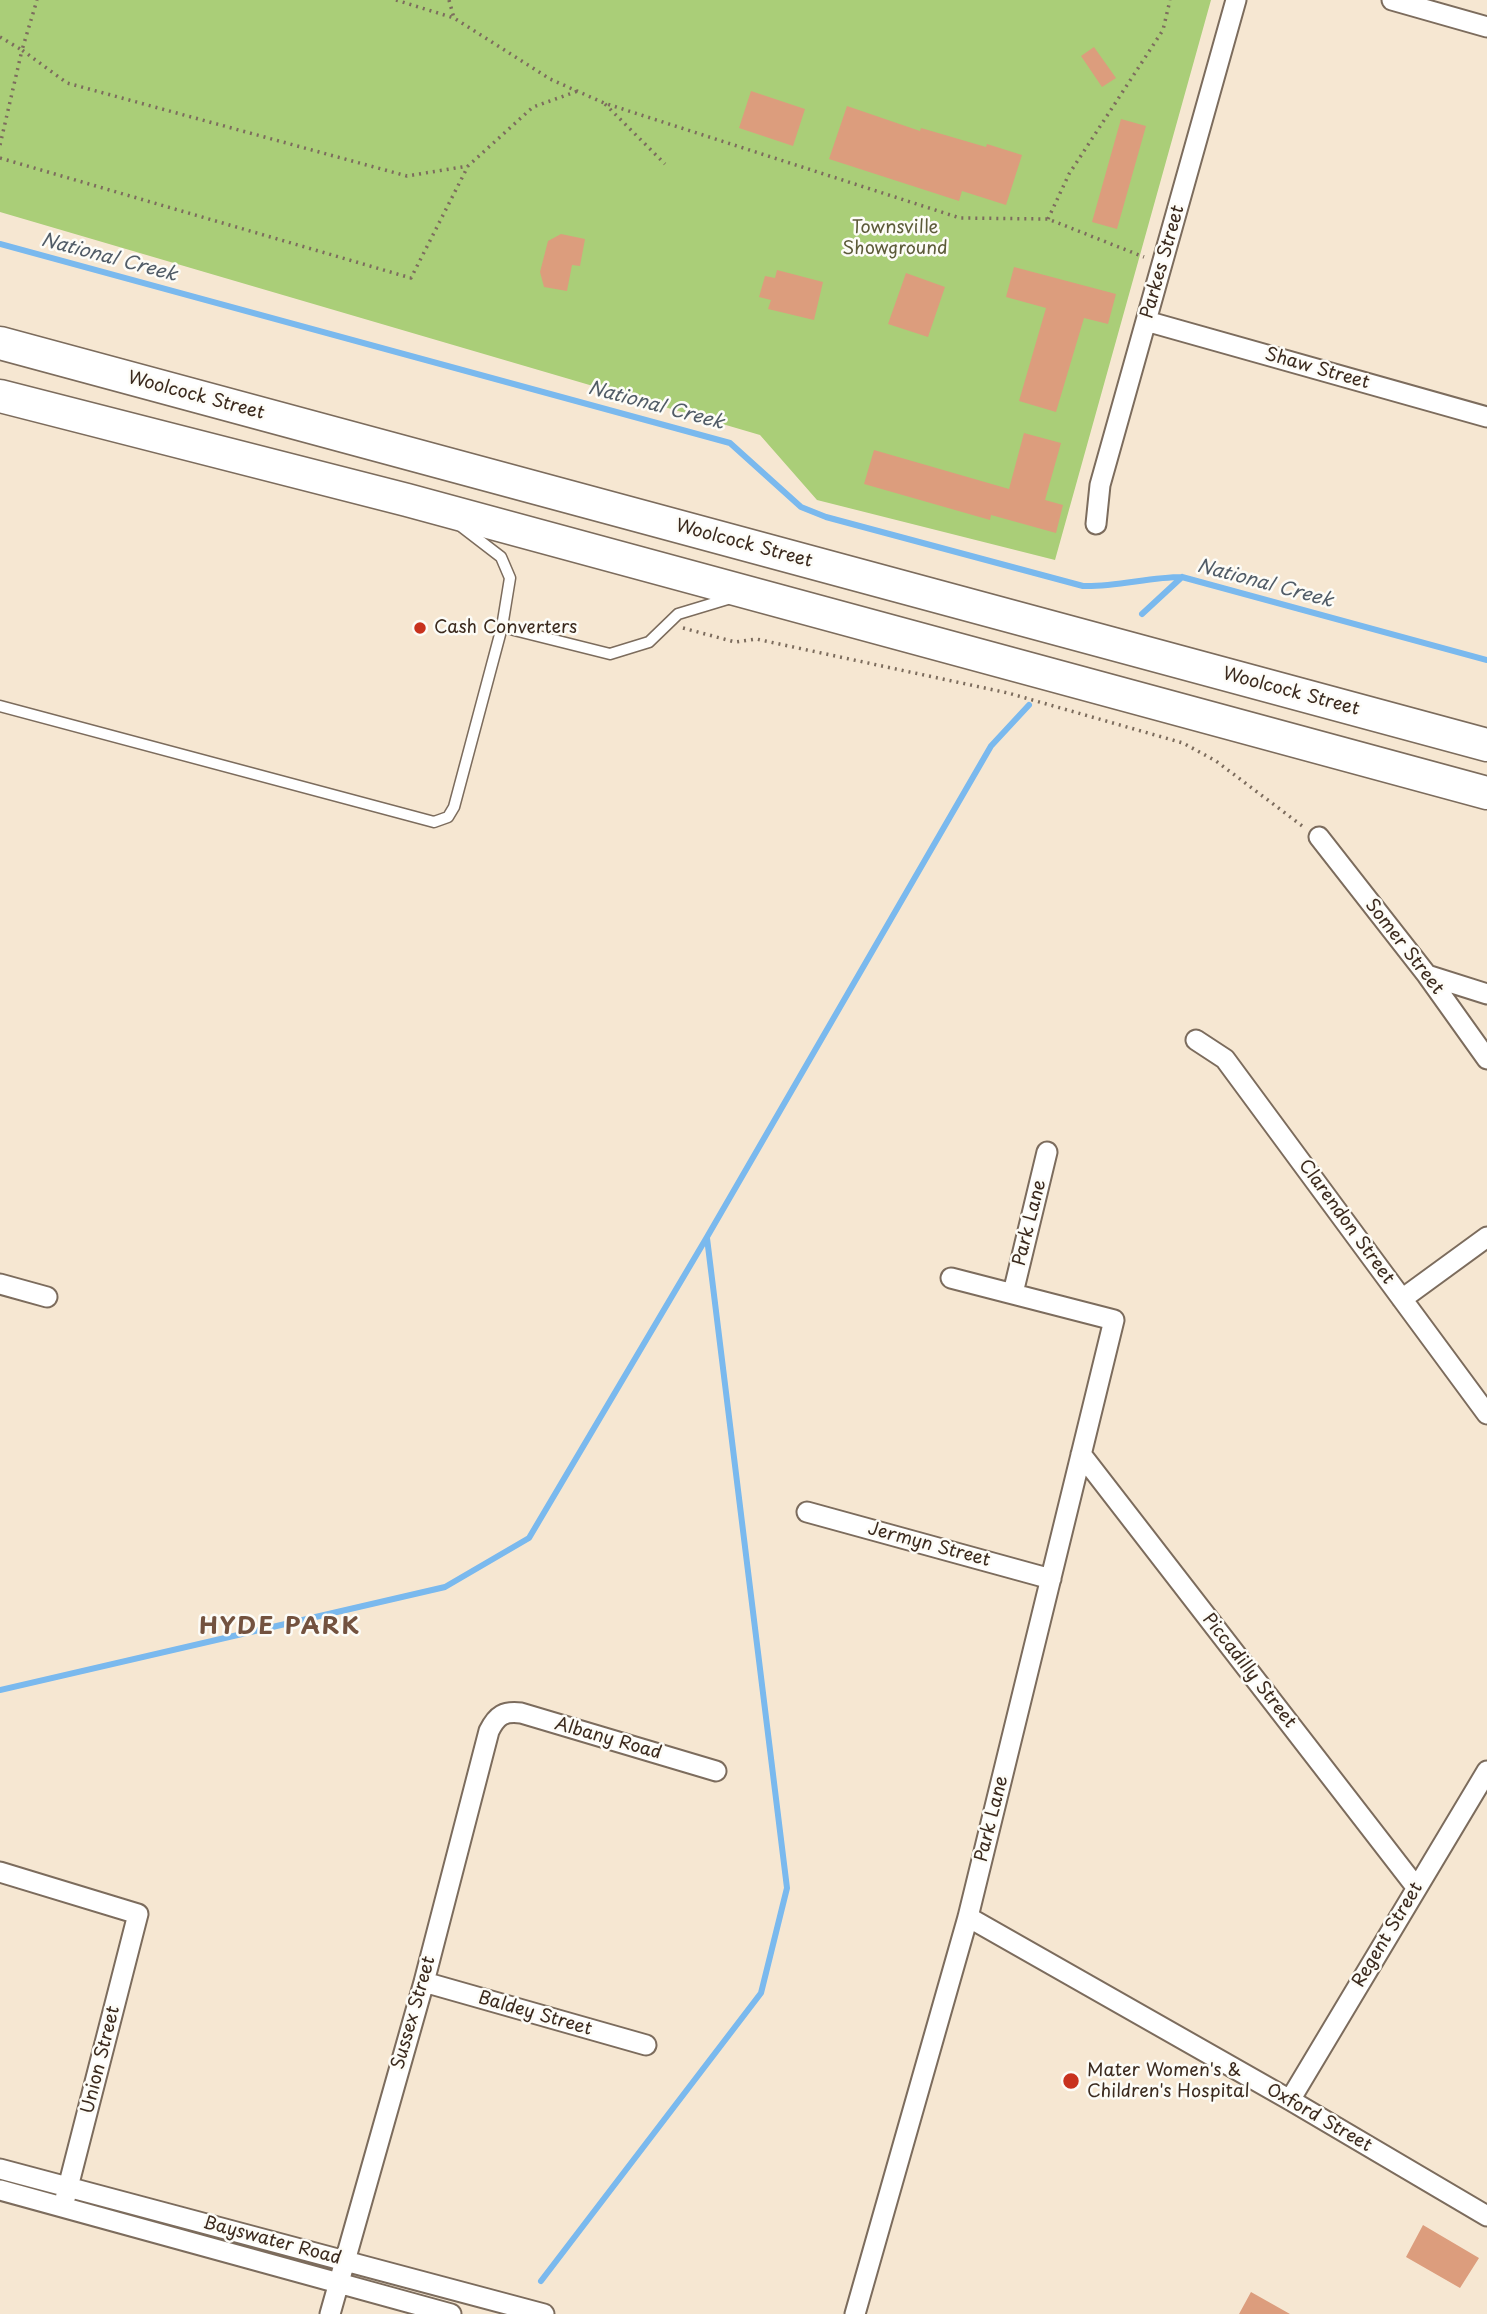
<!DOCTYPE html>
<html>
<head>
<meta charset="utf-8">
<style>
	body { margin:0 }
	canvas { display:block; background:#f6e7d2 }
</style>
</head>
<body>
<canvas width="1487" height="2314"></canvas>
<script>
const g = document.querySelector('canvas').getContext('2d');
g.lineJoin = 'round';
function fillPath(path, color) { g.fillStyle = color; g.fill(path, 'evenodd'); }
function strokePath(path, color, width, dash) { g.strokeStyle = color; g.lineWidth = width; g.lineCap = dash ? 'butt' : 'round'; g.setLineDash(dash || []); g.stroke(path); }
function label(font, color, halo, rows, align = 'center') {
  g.font = font + ' "Playpen Sans",sans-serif'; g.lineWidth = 5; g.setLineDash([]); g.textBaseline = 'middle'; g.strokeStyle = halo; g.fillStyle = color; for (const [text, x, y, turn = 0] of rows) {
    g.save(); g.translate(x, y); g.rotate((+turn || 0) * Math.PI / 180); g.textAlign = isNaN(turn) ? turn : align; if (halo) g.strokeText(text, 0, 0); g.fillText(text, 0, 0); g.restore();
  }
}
fillPath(new Path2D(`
	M 0,0 L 1211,0 L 1055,560 L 817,500 L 760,435 L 0,212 Z`), '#aace78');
strokePath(new Path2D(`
	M 0,244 L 730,443 L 801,507 L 826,517 L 1083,586 C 1117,587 1149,577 1182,577 L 1487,660
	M 1142,614 L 1182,577
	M 0,1690 L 445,1587 L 529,1538 L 707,1237 L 991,746 L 1029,705
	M 541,2281 L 761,1993 L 787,1888 L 707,1238`), '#7ab9ee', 6);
fillPath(new Path2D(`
	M 1094,47 L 1116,78 L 1102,87 L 1081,56 Z
	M 751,91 L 805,109 L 793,146 L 739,128 Z
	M 847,106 L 920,131 L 921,128 L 986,147 L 987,144 L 1022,155 L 1006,205 L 962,191 L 959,201 L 829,159 Z
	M 1121,119 L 1146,126 L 1117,229 L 1092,222 Z
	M 561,234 L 585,239 L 580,266 L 572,265 L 567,291 L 544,287 L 540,272 L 548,241 Z
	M 1014,267 L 1116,294 L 1108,324 L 1084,318 L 1056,412 L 1019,401 L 1046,308 L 1006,297 Z
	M 777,270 L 823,282 L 814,320 L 768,309 L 771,300 L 759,297 L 765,276 L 775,278 Z
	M 906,273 L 945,287 L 928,337 L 888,324 Z
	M 1024,433 L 1061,443 L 1045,500 L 1063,505 L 1056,533 L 991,515 L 990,520 L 864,484 L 874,450 L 1009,489 Z
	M 1423,2225 L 1479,2258 L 1460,2288 L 1406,2257 Z
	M 1251,2292 L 1290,2314 L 1239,2314 Z`), '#dc9d7d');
const service = new Path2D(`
	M 502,627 L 610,654 L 649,642 L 678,614 L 731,598
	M 0,706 L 434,822 L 448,817 L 454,807 L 502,627 L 510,578 L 501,557 L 462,527`);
const minor = new Path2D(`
	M 1392,0 L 1487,27
	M 1146,321 L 1487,417
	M 1096,524 L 1100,485 L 1236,0
	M 1319,837 L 1427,975 L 1487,1059
	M 1427,975 L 1487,994
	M 1196,1040 L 1225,1059 L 1487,1414
	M 0,1284 L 47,1297
	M 1013,1293 L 1047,1152
	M 1402,1299 L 1487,1237
	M 1081,1454 L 1416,1887
	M 807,1512 L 1051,1579
	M 0,1872 L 138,1914 L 65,2199
	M 968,1917 L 1290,2100 L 1487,2216
	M 424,1982 L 646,2045
	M 1290,2100 L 1487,1771
	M 0,2169 L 544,2314
	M 0,2190 L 451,2314
	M 330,2314 L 424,1982 L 489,1731 C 497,1715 504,1711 521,1713 L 716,1771
	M 855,2314 L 968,1917 L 1114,1320 L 951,1278`);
const primary = new Path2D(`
	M 0,343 L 1487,745
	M 0,396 L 407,500 L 1487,793`);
strokePath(service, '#7c6c5d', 13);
strokePath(minor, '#7c6c5d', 23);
strokePath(primary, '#7c6c5d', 35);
strokePath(new Path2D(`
	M 396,0 L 454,18 L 550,79 L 604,103 L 960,218 L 1048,219 L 1144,257
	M 449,0 L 454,18
	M 0,37 L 22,50 L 37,0
	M 605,104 L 665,164
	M 0,145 L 22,50 L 67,83 L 407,176 L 468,166
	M 0,158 L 411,278 L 468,166 L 533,107 L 578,91
	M 1048,219 L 1069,174 L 1163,30 L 1170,0
	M 683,628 L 735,642 L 756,639 L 1008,693 L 1183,743 L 1216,761 L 1305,828`), '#7c6c5d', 3.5, [2, 5]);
strokePath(service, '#fff', 10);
strokePath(minor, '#fff', 19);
strokePath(primary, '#fff', 32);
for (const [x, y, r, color] of [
	[420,628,7,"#c8321e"],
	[1071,2081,9,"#c8321e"]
]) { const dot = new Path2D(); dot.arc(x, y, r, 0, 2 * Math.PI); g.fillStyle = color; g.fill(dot); strokePath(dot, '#fdfcf7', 2.5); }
label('18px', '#5c5b39', '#fdfcf7', [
	["Townsville",895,228],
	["Showground",895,249]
]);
label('18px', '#3b2a1e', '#fdfcf7', [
	["Parkes Street",1163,262,-74],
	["Shaw Street",1317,369,16],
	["Woolcock Street",196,396,15],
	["Woolcock Street",744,544,15],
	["Woolcock Street",1291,692,15],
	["Somer Street",1404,947,52],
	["Clarendon Street",1346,1222,54],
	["Park Lane",1030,1223,-76],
	["Jermyn Street",929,1545,15],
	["Piccadilly Street",1249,1671,52],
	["Albany Road",608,1739,16],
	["Park Lane",992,1819,-76],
	["Regent Street",1388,1935,-59],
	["Sussex Street",414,2013,-74],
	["Baldey Street",535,2014,16],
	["Union Street",101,2060,-76],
	["Oxford Street",1319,2118,30],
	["Bayswater Road",272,2241,15]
]);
label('18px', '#3b2a1e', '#fdfcf7', [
	["Cash Converters",434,628],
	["Mater Women's &",1087,2071],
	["Children's Hospital",1087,2092]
], 'left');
label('italic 19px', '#515c67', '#fdfcf7', [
	["National Creek",109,258,15],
	["National Creek",656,406,15],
	["National Creek",1265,584,15]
]);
g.letterSpacing = '2px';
label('bold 24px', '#73523f', '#fdfcf7', [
	["HYDE PARK",280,1627]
]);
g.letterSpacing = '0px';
</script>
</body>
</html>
